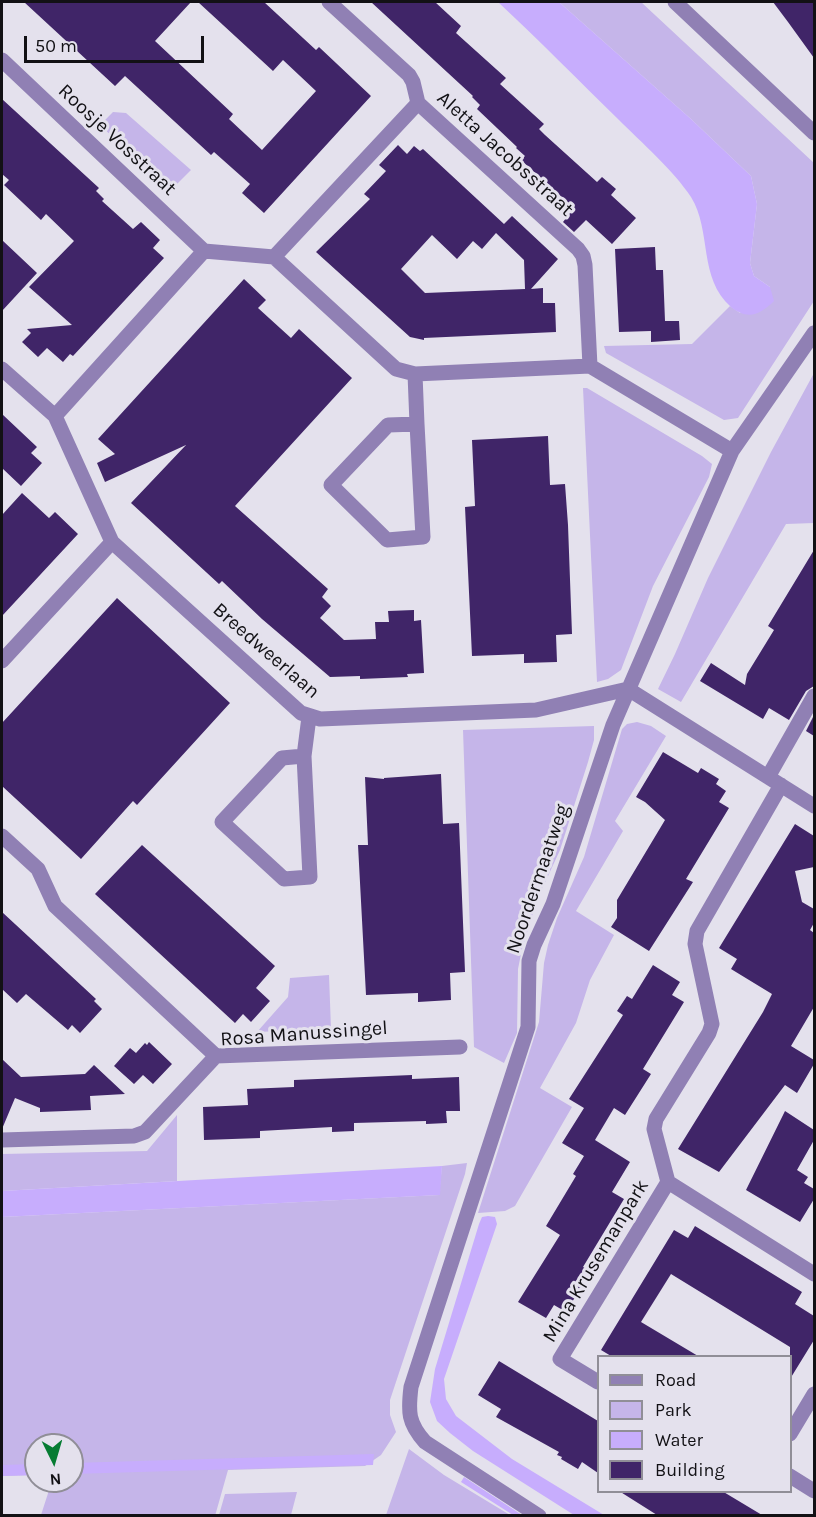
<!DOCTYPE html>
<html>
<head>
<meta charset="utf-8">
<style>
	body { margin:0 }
	#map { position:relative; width:816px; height:1517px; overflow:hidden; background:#e4e1ed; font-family:Karla,sans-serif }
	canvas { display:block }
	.frame { position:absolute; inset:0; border:3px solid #121115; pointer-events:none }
	.legend { position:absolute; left:597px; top:1355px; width:195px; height:138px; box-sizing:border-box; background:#e4e1ed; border:2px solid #908e97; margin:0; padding:8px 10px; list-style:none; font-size:18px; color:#121115 }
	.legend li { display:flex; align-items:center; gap:12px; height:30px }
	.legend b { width:30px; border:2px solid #908e97 }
	.north { position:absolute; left:24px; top:1433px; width:60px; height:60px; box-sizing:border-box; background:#e4e1ed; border:2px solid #908e97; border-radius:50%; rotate:175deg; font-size:16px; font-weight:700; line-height:24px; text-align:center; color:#121115 }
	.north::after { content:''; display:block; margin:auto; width:21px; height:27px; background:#067c33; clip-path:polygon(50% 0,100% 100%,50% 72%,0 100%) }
	.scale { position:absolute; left:24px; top:36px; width:180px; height:27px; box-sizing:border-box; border:3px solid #121115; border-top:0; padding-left:8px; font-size:18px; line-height:21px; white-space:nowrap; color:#121115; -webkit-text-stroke:4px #e4e1ed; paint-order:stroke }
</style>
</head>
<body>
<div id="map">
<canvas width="816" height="1517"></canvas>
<div class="frame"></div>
<ul class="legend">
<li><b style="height:8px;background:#9080b4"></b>Road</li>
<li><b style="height:16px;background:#c5b5e9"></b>Park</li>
<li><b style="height:16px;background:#c7adfd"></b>Water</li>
<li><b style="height:16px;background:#402568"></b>Building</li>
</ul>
<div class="north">N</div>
<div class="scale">50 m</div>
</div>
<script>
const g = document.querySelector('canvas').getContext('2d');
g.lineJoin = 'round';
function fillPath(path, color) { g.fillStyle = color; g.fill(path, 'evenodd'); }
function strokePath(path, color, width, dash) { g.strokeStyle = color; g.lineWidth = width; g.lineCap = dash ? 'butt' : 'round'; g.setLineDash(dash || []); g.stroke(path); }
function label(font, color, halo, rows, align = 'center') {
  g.font = font + ' Karla,sans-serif'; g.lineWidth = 6; g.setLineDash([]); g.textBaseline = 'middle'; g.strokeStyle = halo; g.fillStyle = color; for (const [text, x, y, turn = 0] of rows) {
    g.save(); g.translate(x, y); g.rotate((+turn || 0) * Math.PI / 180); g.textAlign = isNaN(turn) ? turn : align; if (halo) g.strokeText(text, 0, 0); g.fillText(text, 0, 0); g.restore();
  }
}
fillPath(new Path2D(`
	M 559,2 L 641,2 L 814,163 L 814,301 L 738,418 L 724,420 L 606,353 L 604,346 L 692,344 L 730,306 L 740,313 L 770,287 L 754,276 L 750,263 L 757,204 L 751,176 L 691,119 Z
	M 113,112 L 126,113 L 191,170 L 170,191 L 100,125 Z
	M 814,373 L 814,523 L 786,524 L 681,702 L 658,689 L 675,654 L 708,578 L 771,452 Z
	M 583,388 L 587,388 L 702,456 L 712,464 L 709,477 L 653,586 L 621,670 L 608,679 L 597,682 Z
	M 637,722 L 651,726 L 666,736 L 615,821 L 623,831 L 576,911 L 614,935 L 590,980 L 576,1023 L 540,1088 L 572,1107 L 515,1206 L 505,1211 L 478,1213 L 539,1022 L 544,963 L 548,945 L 557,918 L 584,857 L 622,729 L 627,724 Z
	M 594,726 L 594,740 L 588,762 L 560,850 L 537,900 L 522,949 L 518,969 L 517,1033 L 504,1063 L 474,1047 L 463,730 Z
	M 329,975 L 331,1029 L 257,1032 L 288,997 L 290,978 Z
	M 177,1115 L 177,1181 L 2,1191 L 2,1154 L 147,1151 Z
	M 467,1163 L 465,1174 L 390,1400 L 390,1415 L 396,1432 L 381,1455 L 365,1466 L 228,1470 L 215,1516 L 41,1515 L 52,1481 L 72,1481 L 72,1445 L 36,1445 L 36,1475 L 2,1476 L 2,1217 L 439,1195 L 442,1166 Z
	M 409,1449 L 444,1475 L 510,1515 L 386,1515 Z
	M 297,1492 L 291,1515 L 219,1515 L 225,1494 Z`), '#c5b5e9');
fillPath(new Path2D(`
	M 498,2 L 559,2 L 691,119 L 751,176 L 757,204 L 750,263 L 754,276 L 770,287 L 774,301 C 761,314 748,321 731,307 C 698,278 712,231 691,197 C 674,171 641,142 619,120 C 579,81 539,40 498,2 Z
	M 442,1166 L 440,1195 L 2,1217 L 2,1191 Z
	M 488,1216 L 495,1217 L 497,1224 L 444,1379 L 446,1399 L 456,1416 L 512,1459 L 604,1515 L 574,1515 L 473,1451 L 450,1433 L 437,1421 L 430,1402 L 435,1369 L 479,1224 L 482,1217 Z
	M 374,1454 L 373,1465 L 72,1474 L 72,1463 Z
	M 36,1464 L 36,1475 L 2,1476 L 2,1465 Z
	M 464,1477 L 522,1515 L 513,1515 L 461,1482 Z`), '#c7adfd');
fillPath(new Path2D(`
	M 24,2 L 191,2 L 155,41 L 233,114 L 229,119 L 262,150 L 316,91 L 283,60 L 273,71 L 198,2 L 264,2 L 316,50 L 319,47 L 371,96 L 264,213 L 242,193 L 250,184 L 214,152 L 211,155 L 125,76 L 115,86 Z
	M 371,2 L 435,2 L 461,26 L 456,33 L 506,78 L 500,84 L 544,124 L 539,129 L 545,135 L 597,182 L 602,177 L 616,189 L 611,195 L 636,218 L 612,244 L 586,220 L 574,232 L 563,222 L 574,208 L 521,160 L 525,156 L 516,148 L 517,147 L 477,109 L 480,105 L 472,97 L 473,96 Z
	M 773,2 L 814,2 L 814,58 L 788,22 Z
	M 2,99 L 99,188 L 96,191 L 104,199 L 102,201 L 133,229 L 141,222 L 160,240 L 153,248 L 164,258 L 73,356 L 70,354 L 63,362 L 47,348 L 38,357 L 22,342 L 31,333 L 27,329 L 72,325 L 29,287 L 74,241 L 46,214 L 41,220 L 4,185 L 9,180 L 2,174 Z
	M 398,145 L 407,154 L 414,146 L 420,151 L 423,149 L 504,224 L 512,216 L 558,259 L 531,289 L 543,288 L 543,303 L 555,303 L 556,332 L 424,338 L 424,340 L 410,337 L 316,252 L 370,199 L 364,194 L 386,171 L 379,165 ZM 496,233 L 524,260 L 525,289 L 425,293 L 401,269 L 432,235 L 457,259 L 473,241 L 482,249 Z
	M 2,240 L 37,273 L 2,311 Z
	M 655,247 L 656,270 L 663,270 L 665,321 L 679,321 L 680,340 L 651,342 L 651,331 L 619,332 L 615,249 Z
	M 244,279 L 266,300 L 258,308 L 291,338 L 299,329 L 352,378 L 235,506 L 328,589 L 322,597 L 331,606 L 320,618 L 344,640 L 376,639 L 375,622 L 389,622 L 388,611 L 414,610 L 414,621 L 421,620 L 424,673 L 407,674 L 408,677 L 360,679 L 360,676 L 330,677 L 262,619 L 222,581 L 219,584 L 131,503 L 186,445 L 105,482 L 97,463 L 115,454 L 98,439 Z
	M 2,414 L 37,447 L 31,453 L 42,463 L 21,486 L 2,468 Z
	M 548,436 L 550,485 L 565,484 L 568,525 L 572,634 L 556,635 L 557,662 L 524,663 L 524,654 L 472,656 L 465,507 L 475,506 L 472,440 Z
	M 22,493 L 49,518 L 55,512 L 78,534 L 2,616 L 2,515 Z
	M 814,550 L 814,686 L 806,691 L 789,720 L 769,708 L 763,719 L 700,681 L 711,663 L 745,685 L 747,674 L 774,630 L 768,626 Z
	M 117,598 L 230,703 L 137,805 L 133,801 L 81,859 L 2,786 L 2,723 Z
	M 814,715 L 814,736 L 806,731 Z
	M 663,752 L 698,773 L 701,768 L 719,779 L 716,784 L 726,791 L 719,802 L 729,808 L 686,879 L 693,882 L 649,951 L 611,927 L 617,918 L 617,900 L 665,820 L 645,802 L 636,797 Z
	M 441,774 L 443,824 L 459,823 L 465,972 L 450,973 L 451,1000 L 418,1002 L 418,993 L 366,995 L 358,845 L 368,845 L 365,777 L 384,779 L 384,778 Z
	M 795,824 L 814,836 L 814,867 L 795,871 L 802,902 L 814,909 L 814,923 L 810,930 L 814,933 L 814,1007 L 791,1046 L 814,1060 L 814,1064 L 797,1093 L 785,1085 L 719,1172 L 678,1149 L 763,1012 L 772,994 L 731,969 L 737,959 L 719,948 Z
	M 142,845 L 275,966 L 256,988 L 270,1001 L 251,1022 L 243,1014 L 235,1023 L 95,894 Z
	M 2,912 L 96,999 L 94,1001 L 102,1009 L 80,1033 L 72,1025 L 68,1030 L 26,994 L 17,1003 L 2,989 Z
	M 653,965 L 680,982 L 672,995 L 684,1002 L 643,1069 L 651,1074 L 625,1115 L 614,1108 L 595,1140 L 630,1162 L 612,1192 L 624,1199 L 583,1267 L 591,1271 L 566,1312 L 554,1305 L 546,1318 L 518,1302 L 560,1235 L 546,1226 L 576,1176 L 573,1174 L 584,1156 L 562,1143 L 584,1108 L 569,1099 L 623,1015 L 617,1011 L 627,996 L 632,999 Z
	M 149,1042 L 172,1064 L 153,1084 L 143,1075 L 134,1084 L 114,1066 L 130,1048 L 136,1053 L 145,1043 L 147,1045 Z
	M 2,1059 L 21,1077 L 85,1074 L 94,1065 L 125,1094 L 90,1096 L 91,1110 L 40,1112 L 40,1108 L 15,1098 L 2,1129 Z
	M 412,1075 L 412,1079 L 459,1077 L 460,1111 L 446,1111 L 447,1123 L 426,1124 L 426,1121 L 354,1123 L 354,1131 L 332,1132 L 332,1127 L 260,1131 L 260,1138 L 204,1140 L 203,1107 L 248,1105 L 247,1089 L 294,1087 L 294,1080 Z
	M 785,1111 L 814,1130 L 814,1140 L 797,1170 L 808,1177 L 804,1183 L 814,1189 L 814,1199 L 800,1222 L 746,1190 Z
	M 695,1226 L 802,1292 L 795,1304 L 814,1316 L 814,1340 L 790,1379 L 790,1347 L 671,1274 L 641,1322 L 698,1356 L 611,1356 L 601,1350 L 674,1230 L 688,1238 Z
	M 499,1361 L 598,1421 L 598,1473 L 582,1462 L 578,1469 L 561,1459 L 562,1457 L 557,1455 L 559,1452 L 496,1417 L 501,1409 L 478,1395 Z
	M 619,1491 L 722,1491 L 762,1515 L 657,1515 Z`), '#402568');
strokePath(new Path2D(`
	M 329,2 L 409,75 L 413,82 L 418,103 L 578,249 L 583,256 L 585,265 L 590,366
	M 2,60 L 204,251 L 274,257 L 396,369 L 415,374 L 417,424
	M 274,257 L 418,103
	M 2,369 L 55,416 L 112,542 L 301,713 L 320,719 L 536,710 L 628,689
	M 415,374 L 590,366 L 732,451
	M 55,416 L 204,251
	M 417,424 L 423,537 L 387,540 L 331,485 L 388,425 Z
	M 2,661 L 112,542
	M 628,689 L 814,806
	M 304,756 L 282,758 L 222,822 L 284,879 L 310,877 L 304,756 L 309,717
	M 768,777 L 814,696
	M 2,836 L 38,869 L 55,906 L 216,1056
	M 2,1140 L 134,1136 L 145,1132 L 216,1056 L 460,1047
	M 668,1182 L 814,1274
	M 598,1382 L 560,1359 L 668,1182 L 654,1129 L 656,1119 L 709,1033 L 712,1024 L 695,944 L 697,931 L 781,785
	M 790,1434 L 814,1394
	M 790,1476 L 814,1491
	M 539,1516 L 425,1442 C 408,1423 408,1412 411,1387 L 528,1027 L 529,961 L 534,945 L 553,904 L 613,725 L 732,451 L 814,333`), '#9080b4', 15);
strokePath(new Path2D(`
	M 675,2 L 814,133`), '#9080b4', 15);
label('20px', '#121115', '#e4e1ed', [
	["Roosje Vosstraat",117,140,43],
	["Aletta Jacobsstraat",505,154,42],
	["Breedweerlaan",266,651,41],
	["Noordermaatweg",538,879,-71],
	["Rosa Manussingel",304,1034,-4],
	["Mina Krusemanpark",596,1261,-59]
]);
</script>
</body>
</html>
